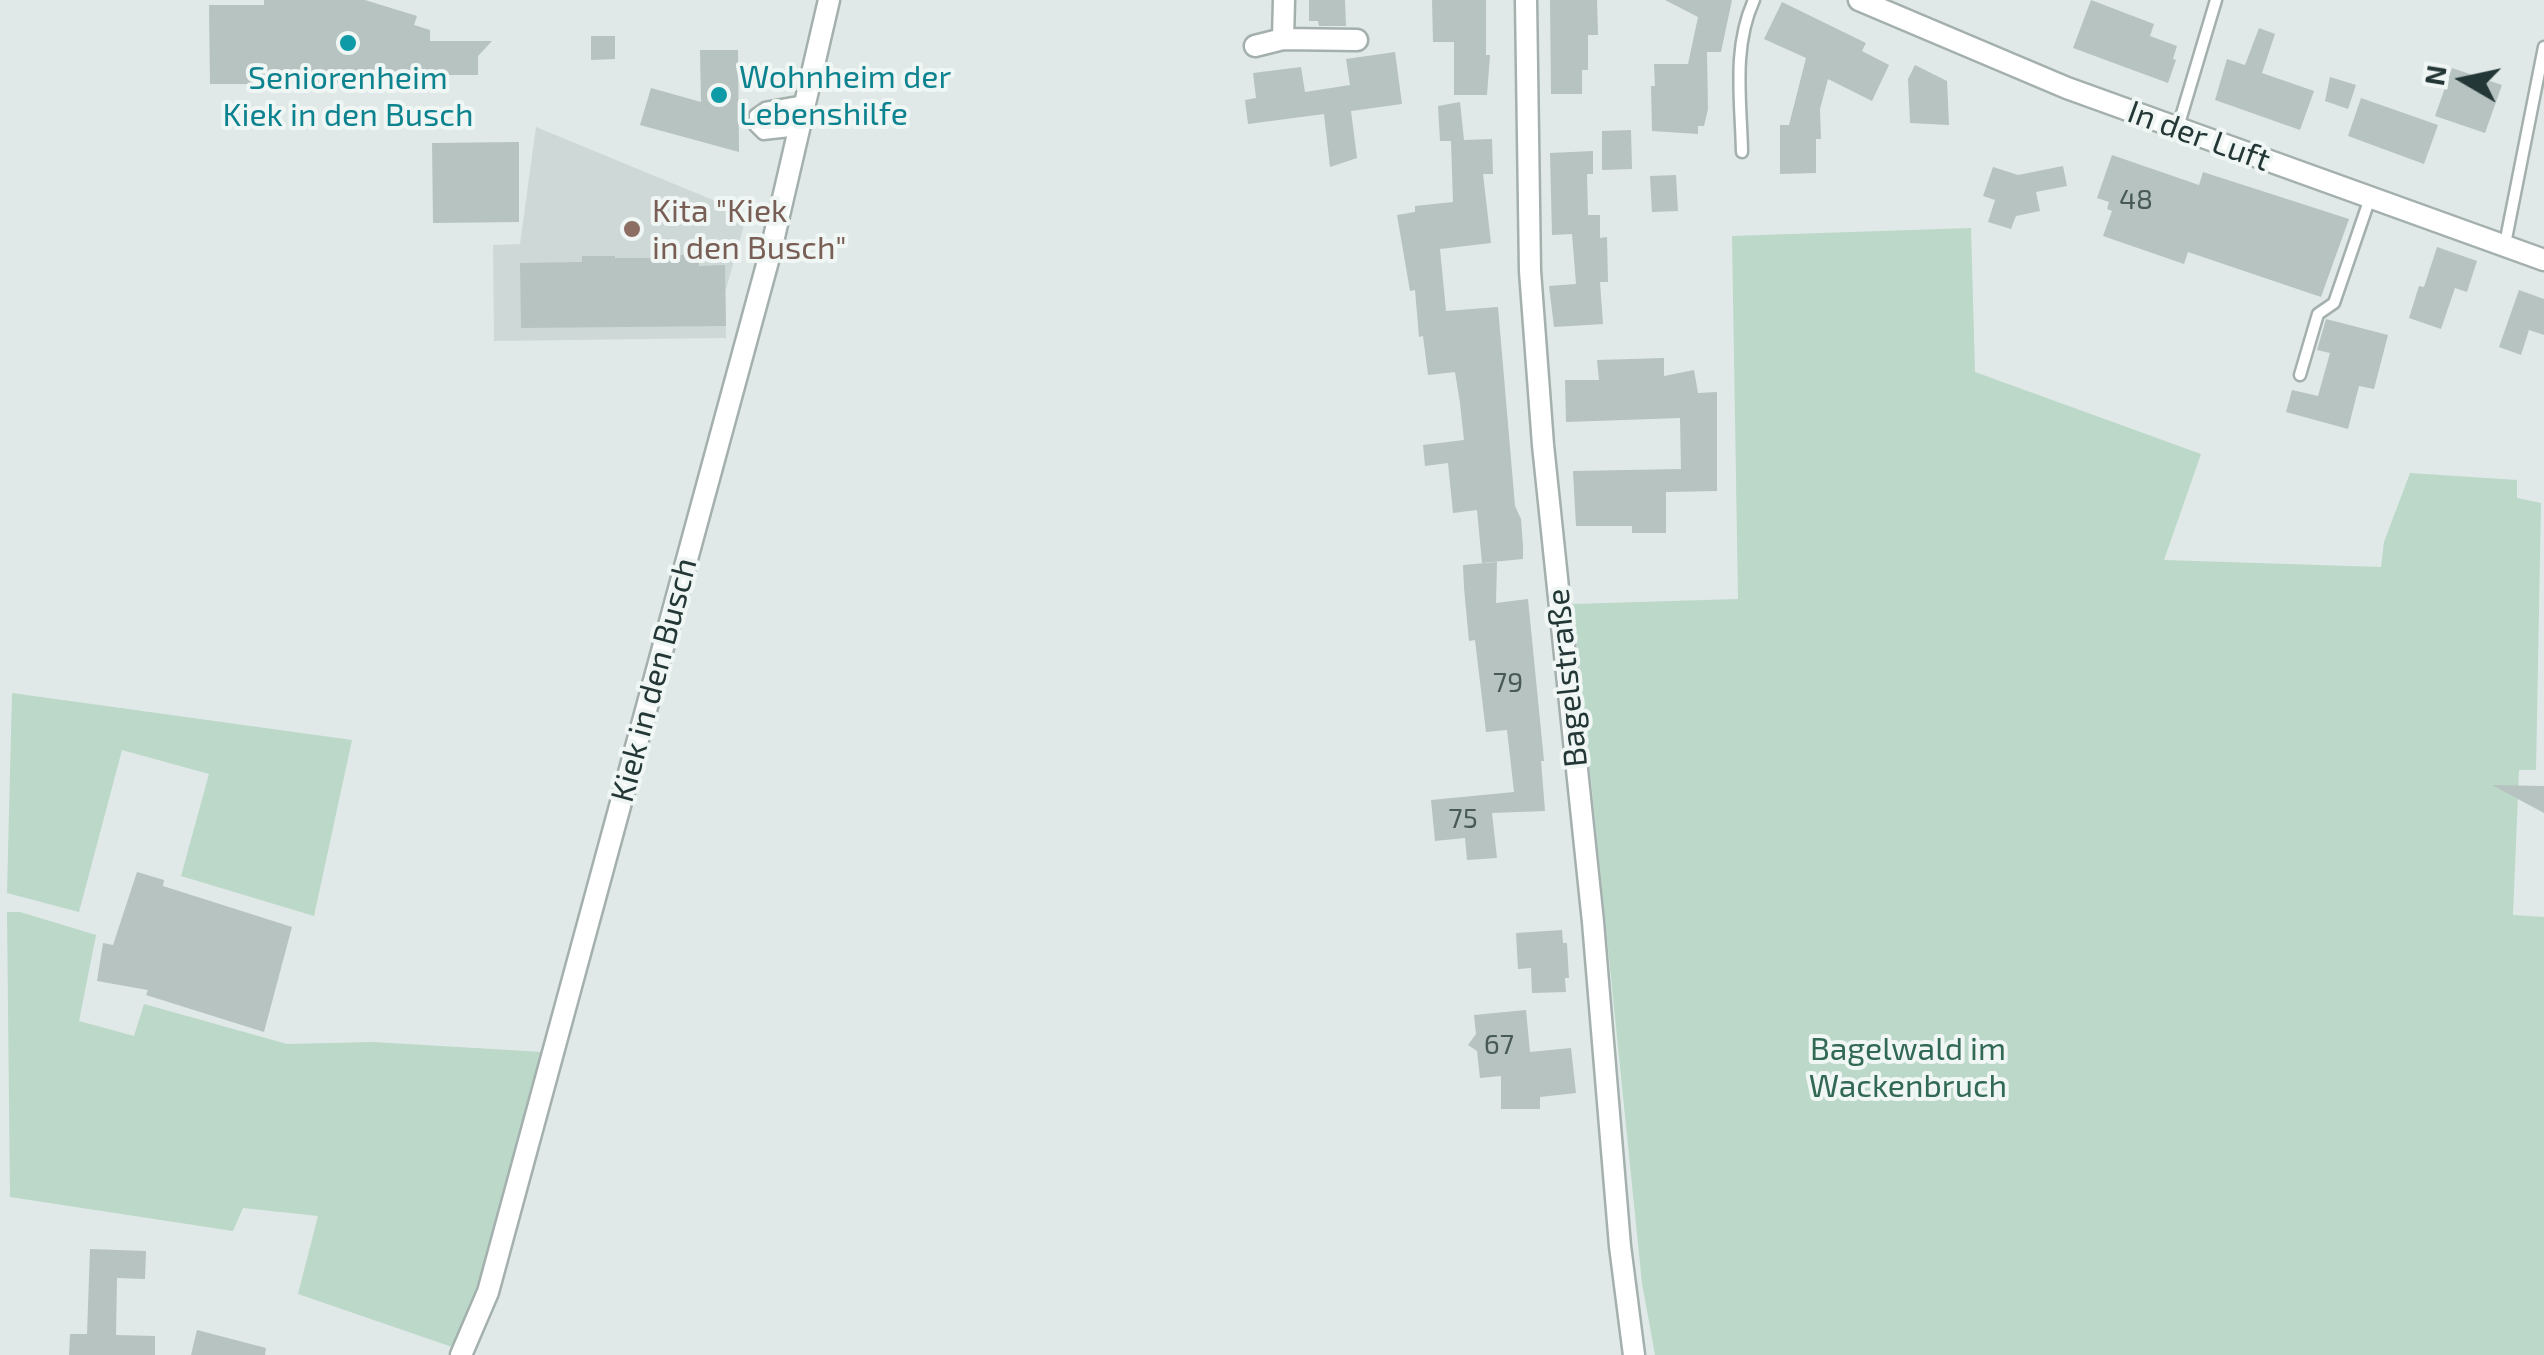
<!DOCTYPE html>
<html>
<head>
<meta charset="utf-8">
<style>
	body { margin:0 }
	#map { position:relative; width:2544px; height:1355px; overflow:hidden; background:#e0e9e7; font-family:"Exo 2",sans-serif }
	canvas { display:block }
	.north { position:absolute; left:2414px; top:30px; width:100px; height:100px; -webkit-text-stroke:8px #f0f6f4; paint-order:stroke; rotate:279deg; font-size:28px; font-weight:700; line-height:40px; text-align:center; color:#233736 }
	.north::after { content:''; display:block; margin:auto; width:35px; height:45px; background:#233736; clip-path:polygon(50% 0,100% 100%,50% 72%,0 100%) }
</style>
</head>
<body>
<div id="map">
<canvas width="2544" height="1355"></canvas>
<div class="north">N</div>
</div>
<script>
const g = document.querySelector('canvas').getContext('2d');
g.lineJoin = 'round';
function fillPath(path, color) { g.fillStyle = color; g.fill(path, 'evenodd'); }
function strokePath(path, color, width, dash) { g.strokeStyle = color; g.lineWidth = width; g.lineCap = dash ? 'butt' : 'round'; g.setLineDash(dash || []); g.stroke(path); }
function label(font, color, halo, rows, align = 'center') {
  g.font = font + ' "Exo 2",sans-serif'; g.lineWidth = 8; g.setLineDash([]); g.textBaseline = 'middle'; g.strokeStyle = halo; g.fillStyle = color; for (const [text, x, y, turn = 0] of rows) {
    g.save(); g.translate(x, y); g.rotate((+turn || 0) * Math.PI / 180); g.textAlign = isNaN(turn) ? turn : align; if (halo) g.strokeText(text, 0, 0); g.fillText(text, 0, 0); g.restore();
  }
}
fillPath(new Path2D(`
	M 536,127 L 747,214 L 725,293 L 726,338 L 494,341 L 493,245 L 520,244 Z`), '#ced8d6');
fillPath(new Path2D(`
	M 1971,228 L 1975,372 L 2201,454 L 2164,560 L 2381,567 L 2384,542 L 2410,473 L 2517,480 L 2517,498 L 2541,503 L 2536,770 L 2519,770 L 2513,915 L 2544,917 L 2544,1355 L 1655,1355 L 1642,1283 L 1573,604 L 1738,599 L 1732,236 Z
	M 12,693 L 352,740 L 314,916 L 181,876 L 209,774 L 122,750 L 79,912 L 7,893 Z
	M 7,912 L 20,912 L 96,935 L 79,1021 L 134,1036 L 144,1004 L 287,1044 L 373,1042 L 543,1052 L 498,1233 L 458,1349 L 298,1294 L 318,1216 L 243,1208 L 233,1231 L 10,1197 Z`), '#bbd8c9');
fillPath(new Path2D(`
	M 264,0 L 365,0 L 417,16 L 414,25 L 430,30 L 430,41 L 492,41 L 478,56 L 478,75 L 350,75 L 341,82 L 318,90 L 307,89 L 305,84 L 210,84 L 209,5 L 264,5 Z
	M 1309,0 L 1345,0 L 1346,26 L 1319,26 L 1318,21 L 1309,21 Z
	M 1432,0 L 1486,0 L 1486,55 L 1490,55 L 1487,95 L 1454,95 L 1454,42 L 1433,42 Z
	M 1550,0 L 1597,0 L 1598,35 L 1588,35 L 1588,70 L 1582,70 L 1582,94 L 1551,94 Z
	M 1665,0 L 1732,0 L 1721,52 L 1707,52 L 1708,109 L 1704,126 L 1698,126 L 1698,134 L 1652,131 L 1651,86 L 1655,86 L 1654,64 L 1688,64 L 1698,17 Z
	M 2091,0 L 2154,24 L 2150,36 L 2177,46 L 2173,59 L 2176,60 L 2168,83 L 2073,48 Z
	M 1782,2 L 1866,43 L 1862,51 L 1889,65 L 1872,101 L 1828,79 L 1820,109 L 1821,139 L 1816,139 L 1816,173 L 1780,174 L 1780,125 L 1789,125 L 1806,58 L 1764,39 Z
	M 2259,28 L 2275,34 L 2262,73 L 2314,91 L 2300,130 L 2215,100 L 2227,59 L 2245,65 Z
	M 591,36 L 615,36 L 615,59 L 591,60 Z
	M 700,50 L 738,50 L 739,152 L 640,125 L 651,88 L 701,102 Z
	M 1395,52 L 1402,104 L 1351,111 L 1357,158 L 1330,167 L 1324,114 L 1248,124 L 1245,100 L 1256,98 L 1253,73 L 1301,67 L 1305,92 L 1350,85 L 1346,59 Z
	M 1915,65 L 1947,81 L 1949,125 L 1910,123 L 1908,79 Z
	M 2452,68 L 2502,85 L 2485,133 L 2435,116 Z
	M 2330,77 L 2356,85 L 2348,109 L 2325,101 Z
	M 2361,98 L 2438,125 L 2424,164 L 2348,136 Z
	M 1460,102 L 1464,140 L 1492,139 L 1493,174 L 1483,174 L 1491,243 L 1440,249 L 1446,311 L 1498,307 L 1515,506 L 1521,519 L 1523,546 L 1523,559 L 1482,563 L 1477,510 L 1453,513 L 1448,463 L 1425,466 L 1423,445 L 1464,440 L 1460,403 L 1455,372 L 1428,375 L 1423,336 L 1419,337 L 1415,290 L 1410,291 L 1397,215 L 1415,212 L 1415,206 L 1453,202 L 1451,141 L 1440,141 L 1438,106 Z
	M 1631,130 L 1632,169 L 1602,170 L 1602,131 Z
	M 519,142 L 519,222 L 433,223 L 432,143 Z
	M 1593,151 L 1593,174 L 1587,174 L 1588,215 L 1600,215 L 1600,238 L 1607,237 L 1608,282 L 1600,282 L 1603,324 L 1554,327 L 1549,286 L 1576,284 L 1572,234 L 1552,235 L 1550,153 Z
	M 2112,155 L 2199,185 L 2203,172 L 2349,219 L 2321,297 L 2188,252 L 2184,264 L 2103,236 L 2112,211 L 2107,209 L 2109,202 L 2097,198 Z
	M 2063,166 L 2067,186 L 2036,192 L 2040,211 L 2016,216 L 2011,229 L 1988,222 L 1995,200 L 1983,196 L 1993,167 L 2018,175 Z
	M 1676,175 L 1678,211 L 1652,212 L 1650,176 Z
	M 2437,247 L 2477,261 L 2467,292 L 2455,288 L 2441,329 L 2409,318 L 2419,286 L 2424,287 Z
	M 665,255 L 699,255 L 699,266 L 725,265 L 726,326 L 521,328 L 520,263 L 582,262 L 582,256 L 615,256 L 615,258 L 665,258 Z
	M 2519,290 L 2544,299 L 2544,335 L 2529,330 L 2521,355 L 2499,347 Z
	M 2326,319 L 2388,335 L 2374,389 L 2359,386 L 2348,429 L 2286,412 L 2292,390 L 2318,396 L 2330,353 L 2317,350 Z
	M 1664,358 L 1664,376 L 1694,370 L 1698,393 L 1717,392 L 1717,491 L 1666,492 L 1666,533 L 1632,533 L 1632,526 L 1576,526 L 1573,471 L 1681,469 L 1680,418 L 1566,422 L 1565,380 L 1599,380 L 1597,360 Z
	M 1497,562 L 1496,603 L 1528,599 L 1544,761 L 1541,761 L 1545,811 L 1492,813 L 1497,858 L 1467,860 L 1465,838 L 1435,841 L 1431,800 L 1514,792 L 1507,730 L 1486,732 L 1475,640 L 1469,641 L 1464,588 L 1463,565 Z
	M 2492,785 L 2544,786 L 2544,813 Z
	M 137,872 L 164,880 L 163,886 L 292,927 L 264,1032 L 146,995 L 148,990 L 97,981 L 103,943 L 113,945 Z
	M 1562,930 L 1563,943 L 1567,943 L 1569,978 L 1565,978 L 1566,992 L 1532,993 L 1531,968 L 1518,969 L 1516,933 Z
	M 1526,1010 L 1530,1052 L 1571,1048 L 1576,1093 L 1540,1097 L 1540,1109 L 1501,1109 L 1501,1076 L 1480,1078 L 1477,1051 L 1468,1045 L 1476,1034 L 1474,1015 Z
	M 90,1249 L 146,1251 L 145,1279 L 117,1278 L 116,1335 L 155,1336 L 155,1355 L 69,1355 L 70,1334 L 87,1334 Z
	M 197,1330 L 266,1348 L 265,1355 L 191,1355 Z`), '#b6c3c0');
const service = new Path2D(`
	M 2178,127 L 2216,0
	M 799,130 L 763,134 L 755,126 L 755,115 L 765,108 L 805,101
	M 1742,152 C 1741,101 1732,48 1754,0
	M 2505,244 L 2544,47
	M 2300,375 L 2318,314 L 2334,303 L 2370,198`);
const minor = new Path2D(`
	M 1284,0 L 1283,39 L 1357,40
	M 1526,0 L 1530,271 L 1543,445 L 1593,922 L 1620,1246 L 1634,1355
	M 1859,0 L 2067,88 L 2544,260
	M 1255,46 L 1283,39
	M 461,1355 L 488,1292 L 771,250 L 829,0`);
strokePath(service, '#a4b0ae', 15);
strokePath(minor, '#a4b0ae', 25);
strokePath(service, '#fff', 10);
strokePath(minor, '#fff', 20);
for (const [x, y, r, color] of [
	[348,43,10,"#0f9aa8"],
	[719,95,10,"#0f9aa8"],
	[632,229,10,"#8d6e63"]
]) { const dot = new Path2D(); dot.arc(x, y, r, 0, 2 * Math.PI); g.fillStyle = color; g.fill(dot); strokePath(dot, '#f0f6f4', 4); }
label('28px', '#485a58', null, [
	["48",2136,200],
	["79",1508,683],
	["75",1463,819],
	["67",1499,1045]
]);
label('32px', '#0d838f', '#f0f6f4', [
	["Wohnheim der",739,77],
	["Lebenshilfe",739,114],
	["Seniorenheim",348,78,"center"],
	["Kiek in den Busch",348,115,"center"]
], 'left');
label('32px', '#233736', '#f0f6f4', [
	["In der Luft",2199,136,20],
	["Bagelstraße",1567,678,-96],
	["Kiek in den Busch",654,680,-75]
]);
label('32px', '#785e54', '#f0f6f4', [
	["Kita \"Kiek",652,211],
	["in den Busch\"",652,248]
], 'left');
label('32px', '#326954', '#f0f6f4', [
	["Bagelwald im",1908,1049],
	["Wackenbruch",1908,1086]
]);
</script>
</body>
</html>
